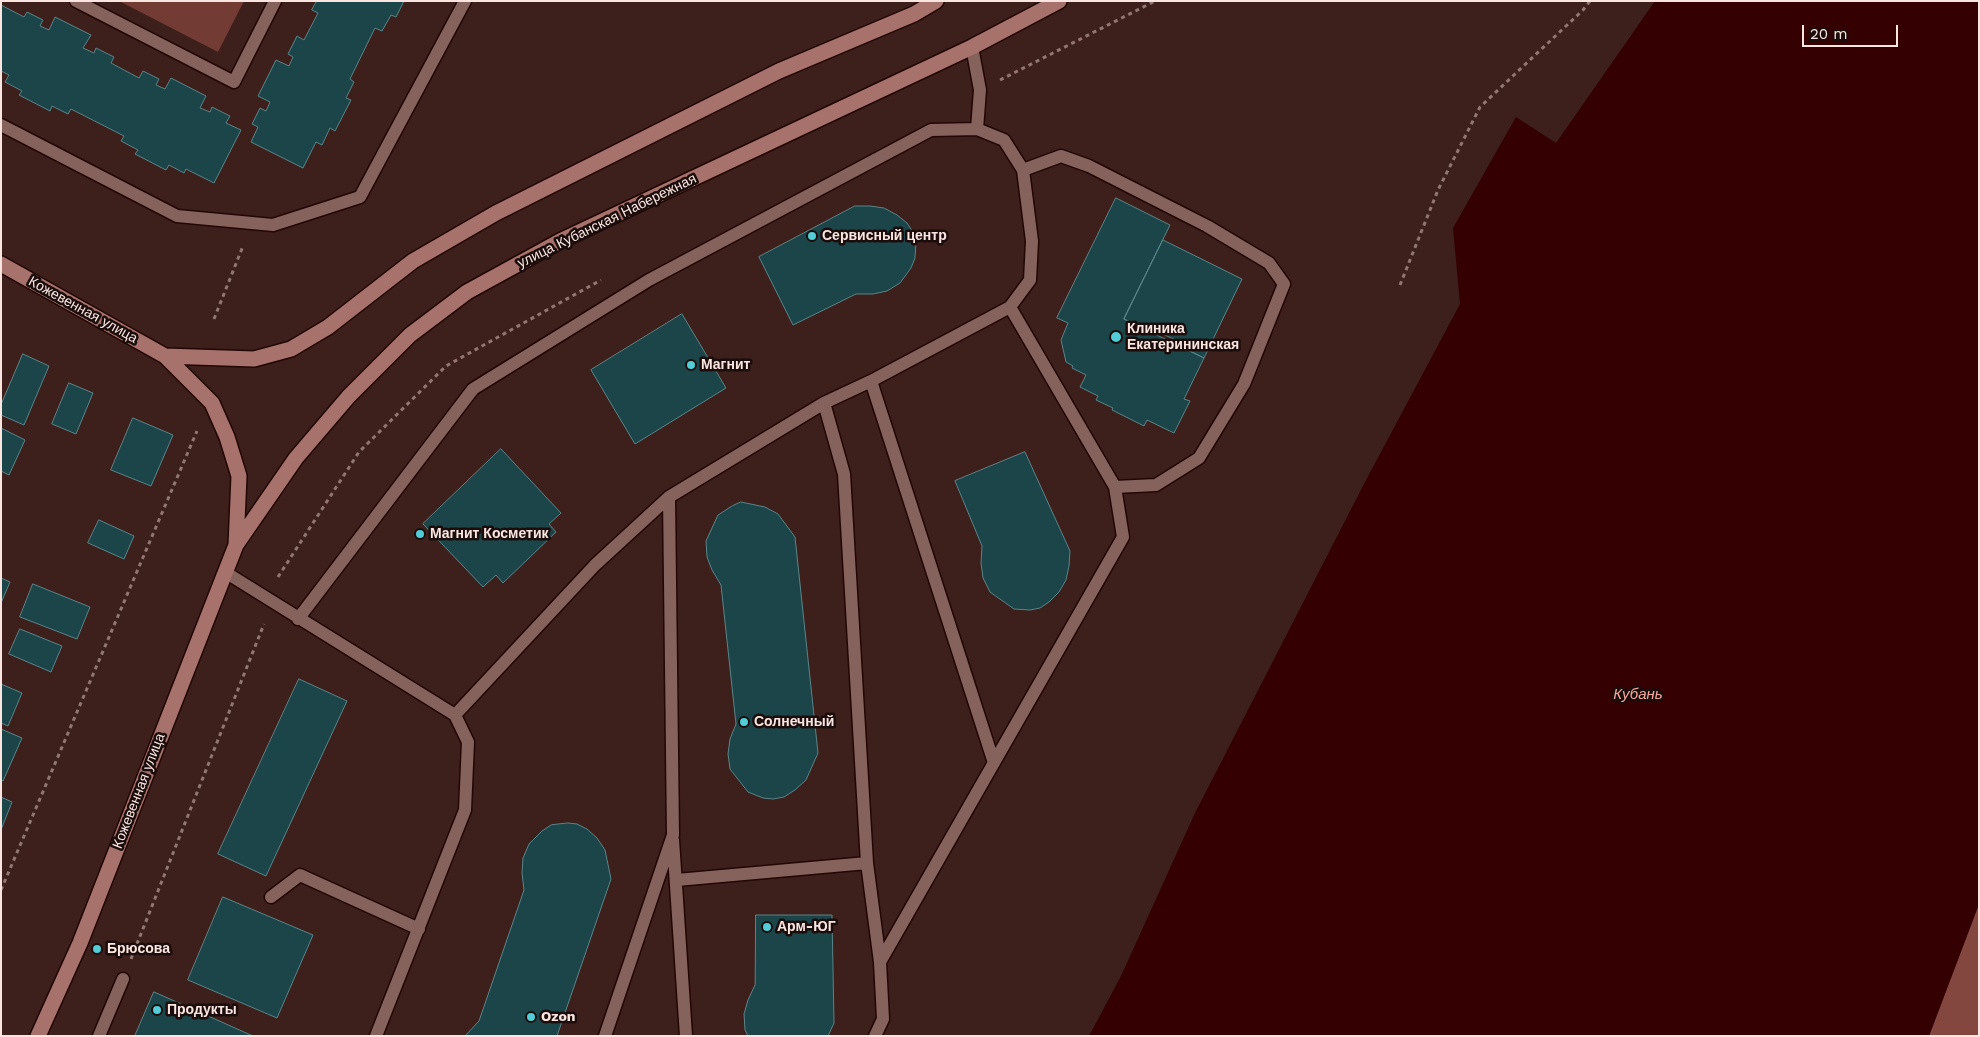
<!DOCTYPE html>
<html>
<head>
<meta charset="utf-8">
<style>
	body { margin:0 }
	#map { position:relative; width:1980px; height:1037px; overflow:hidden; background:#3d1f1b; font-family:"Work Sans",sans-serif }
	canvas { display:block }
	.frame { position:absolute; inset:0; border:2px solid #fae5e1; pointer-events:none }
	.scale { position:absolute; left:1802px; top:25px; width:96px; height:22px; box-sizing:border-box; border:2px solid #fae5e1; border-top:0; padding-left:6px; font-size:15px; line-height:18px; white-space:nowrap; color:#fae5e1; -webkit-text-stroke:4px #1a0d0b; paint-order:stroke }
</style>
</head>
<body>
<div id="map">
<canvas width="1980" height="1037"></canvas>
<div class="frame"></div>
<div class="scale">20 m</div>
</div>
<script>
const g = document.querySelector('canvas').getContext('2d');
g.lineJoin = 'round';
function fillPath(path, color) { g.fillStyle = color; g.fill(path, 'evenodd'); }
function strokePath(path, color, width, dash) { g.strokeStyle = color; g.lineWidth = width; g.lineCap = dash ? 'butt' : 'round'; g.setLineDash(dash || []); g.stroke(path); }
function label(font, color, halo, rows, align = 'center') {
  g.font = font + ' "Work Sans",sans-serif'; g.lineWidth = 5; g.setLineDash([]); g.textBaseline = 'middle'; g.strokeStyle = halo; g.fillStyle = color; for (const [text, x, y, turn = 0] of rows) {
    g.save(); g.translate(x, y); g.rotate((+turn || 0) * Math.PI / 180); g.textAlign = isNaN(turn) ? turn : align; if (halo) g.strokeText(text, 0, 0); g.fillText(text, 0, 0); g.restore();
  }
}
fillPath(new Path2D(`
	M 119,1 L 244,1 L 218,52 Z`), '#723b34');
fillPath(new Path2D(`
	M 1979,904 L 1979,1036 L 1929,1036 Z`), '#834740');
fillPath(new Path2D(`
	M 1655,1 L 1979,1 L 1979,904 L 1929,1036 L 1089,1036 L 1121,976 L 1195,813 L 1365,482 L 1460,304 L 1453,228 L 1516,117 L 1556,143 Z`), '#340001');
const building = new Path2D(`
	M 317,1 L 404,1 L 396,17 L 391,15 L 382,31 L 375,28 L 350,79 L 354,82 L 346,98 L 351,100 L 335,131 L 330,128 L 322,145 L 316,142 L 303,168 L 251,142 L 258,127 L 252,124 L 260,108 L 266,111 L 270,102 L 258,96 L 276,60 L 289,66 L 293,57 L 288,54 L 297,36 L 304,40 L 318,13 L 312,10 Z
	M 1,5 L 24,17 L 27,12 L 43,20 L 40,26 L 49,30 L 55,17 L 91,35 L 83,48 L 94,53 L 96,48 L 114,57 L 111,63 L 139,78 L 143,71 L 159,79 L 156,85 L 165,89 L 171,78 L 206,96 L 200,108 L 210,112 L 212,107 L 230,116 L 226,123 L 241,130 L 214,183 L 186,169 L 184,173 L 169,165 L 166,170 L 135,154 L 138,150 L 121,141 L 124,136 L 71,109 L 68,114 L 52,106 L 50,111 L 19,95 L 22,91 L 5,82 L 9,75 L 1,71 Z
	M 1116,198 L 1170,225 L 1124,319 L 1151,332 L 1152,329 L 1182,343 L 1180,346 L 1204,358 L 1184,399 L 1190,401 L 1174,433 L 1147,420 L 1144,426 L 1112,410 L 1113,408 L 1096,400 L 1098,396 L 1080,387 L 1086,375 L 1072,368 L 1073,366 L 1066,362 L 1061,340 L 1068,323 L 1057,318 Z
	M 855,206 L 870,206 L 884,208 L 897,215 L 907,223 L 913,232 L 916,242 L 915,258 L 911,268 L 900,283 L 887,291 L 873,294 L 856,294 L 793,325 L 759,257 Z
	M 1163,240 L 1242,279 L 1204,358 L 1124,319 Z
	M 682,314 L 726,388 L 635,444 L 591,370 Z
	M 23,354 L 49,366 L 24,425 L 1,415 L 1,405 Z
	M 69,383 L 93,393 L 76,434 L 52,424 Z
	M 133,418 L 173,435 L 151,486 L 111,470 Z
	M 1,428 L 25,440 L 9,475 L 1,471 Z
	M 501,449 L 561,513 L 549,524 L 556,532 L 503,583 L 496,575 L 483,587 L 423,524 Z
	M 1025,452 L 1070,551 L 1069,566 L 1066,580 L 1059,592 L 1049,602 L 1040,608 L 1030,610 L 1014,609 L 990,592 L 983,578 L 981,563 L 982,546 L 955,481 Z
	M 741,502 L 765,507 L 778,514 L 795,537 L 818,753 L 806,780 L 795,790 L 784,797 L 773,799 L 763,798 L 748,792 L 730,769 L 728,754 L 730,739 L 736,724 L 721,585 L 712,570 L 707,557 L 706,541 L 718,515 L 732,506 Z
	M 99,520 L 134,536 L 124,559 L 88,543 Z
	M 1,578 L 10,582 L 1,603 Z
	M 33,584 L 90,607 L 77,639 L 20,617 Z
	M 20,629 L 62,646 L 51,672 L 9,654 Z
	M 299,679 L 347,701 L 266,876 L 218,854 Z
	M 1,684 L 22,693 L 8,726 L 1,723 Z
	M 1,729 L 22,738 L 3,781 L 1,780 Z
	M 1,797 L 12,802 L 1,830 Z
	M 568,823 L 577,824 L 587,829 L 597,838 L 605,850 L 611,879 L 557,1036 L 465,1036 L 479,1021 L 524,890 L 522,873 L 523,858 L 529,844 L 542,831 L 551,825 Z
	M 223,897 L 313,935 L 277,1018 L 188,980 Z
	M 756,915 L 832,915 L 834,1023 L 828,1036 L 748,1036 L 745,1030 L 744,1014 L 748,1000 L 755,985 Z
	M 154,992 L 161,995 L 253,1036 L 135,1036 Z`);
fillPath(building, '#1b4549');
strokePath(building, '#5a8589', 1);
const lane = new Path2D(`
	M 76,1 L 234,82 L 275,1
	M 1,125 L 177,216 L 273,225 L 360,197 L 465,1
	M 1023,170 L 1061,156 L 1089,166 L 1207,226 L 1269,263 L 1284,284 L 1244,384 L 1199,458 L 1156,485 L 1115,487
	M 871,381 L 994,763
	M 824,403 L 844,474 L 867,863 L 880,962 L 883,1019 L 875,1036
	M 225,572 L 455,715 L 595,565 L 669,497 L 824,403 L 871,381 L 1010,307 L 1030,280 L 1032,241 L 1023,170 L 1004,140 L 977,129 L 980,90 L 972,47
	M 298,619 L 473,389 L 649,280 L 931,130 L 977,129
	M 673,840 L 686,1036
	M 677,880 L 867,863
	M 271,897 L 300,875 L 419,929
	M 880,962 L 1123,537 L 1115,487 L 1010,307
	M 99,1036 L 123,979
	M 376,1036 L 465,810 L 468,742 L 455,715
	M 605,1036 L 673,835 L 669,497`);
const secondary = new Path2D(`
	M 1,264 L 165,356 L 212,403 L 227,437 L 239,476 L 236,545
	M 165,356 L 254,359 L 291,349 L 328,327 L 413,261 L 496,213 L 779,71 L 914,14 L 936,1
	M 38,1036 L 80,943 L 236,545 L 296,458 L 349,396 L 410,335 L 467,292 L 560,241 L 972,47 L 1059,1`);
strokePath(lane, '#220705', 15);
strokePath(secondary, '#220705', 18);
strokePath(new Path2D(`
	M 1000,80 L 1155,1
	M 1400,285 L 1438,190 L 1480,107 L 1583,10 L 1590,1
	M 214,319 L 243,246
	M 278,577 L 359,452 L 446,366 L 601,280
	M 1,890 L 197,431
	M 131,959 L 264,624`), '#917773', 3, [4, 4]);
strokePath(lane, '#86625d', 12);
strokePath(secondary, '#a6726b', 15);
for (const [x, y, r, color] of [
	[812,236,5,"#52ccd6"],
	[1116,337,6,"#52ccd6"],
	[691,365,5,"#52ccd6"],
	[420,534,5,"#52ccd6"],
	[744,722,5,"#52ccd6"],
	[767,927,5,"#52ccd6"],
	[97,949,5,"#52ccd6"],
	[157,1010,5,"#52ccd6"],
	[531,1017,5,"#52ccd6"]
]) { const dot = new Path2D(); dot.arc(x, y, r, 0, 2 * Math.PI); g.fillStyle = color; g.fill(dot); strokePath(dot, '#1a0d0b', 2); }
label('14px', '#fae5e1', '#1a0d0b', [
	["улица Кубанская Набережная",607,221,-26],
	["Кожевенная улица",83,310,29],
	["Кожевенная улица",139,791,-69]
]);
label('bold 14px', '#fae5e1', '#1a0d0b', [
	["Сервисный центр",822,236],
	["Клиника",1127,329],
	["Екатерининская",1127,345],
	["Магнит",701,365],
	["Магнит Косметик",430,534],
	["Солнечный",754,722],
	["Арм-ЮГ",777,927],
	["Брюсова",107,949],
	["Продукты",167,1010],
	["Ozon",541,1017]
], 'left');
label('italic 15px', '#f4a99f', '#1a0d0b', [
	["Кубань",1638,695]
]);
</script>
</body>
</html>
